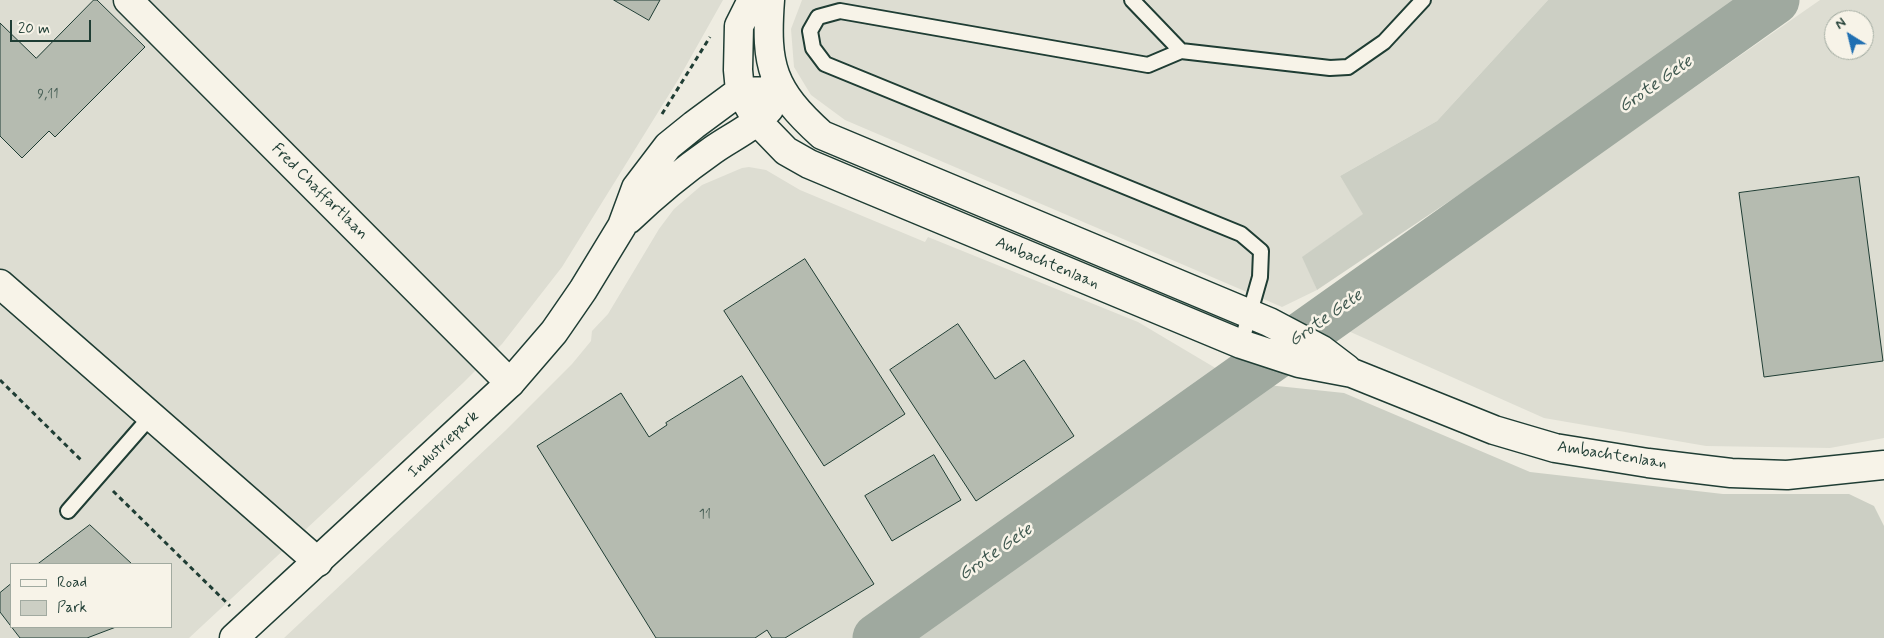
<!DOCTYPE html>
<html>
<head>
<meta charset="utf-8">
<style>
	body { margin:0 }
	#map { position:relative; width:1884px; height:638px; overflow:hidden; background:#eeece1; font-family:Mynerve,sans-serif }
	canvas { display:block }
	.legend { position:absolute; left:10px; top:563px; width:162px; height:65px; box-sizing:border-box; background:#f7f3e8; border:1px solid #a1aaa0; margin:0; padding:6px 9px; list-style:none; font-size:15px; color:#1f3d34 }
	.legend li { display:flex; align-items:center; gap:10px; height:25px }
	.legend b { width:25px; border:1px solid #a1aaa0 }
	.north { position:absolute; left:1824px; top:10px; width:50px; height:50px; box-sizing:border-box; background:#f7f3e8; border:1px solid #a1aaa0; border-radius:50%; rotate:324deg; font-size:14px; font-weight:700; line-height:20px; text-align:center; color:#1f3d34 }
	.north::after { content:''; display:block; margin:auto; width:18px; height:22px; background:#1f6fb2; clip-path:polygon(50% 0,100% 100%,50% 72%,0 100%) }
	.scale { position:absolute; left:10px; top:20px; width:81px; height:22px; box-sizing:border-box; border:2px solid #1f3d34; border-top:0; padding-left:6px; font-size:15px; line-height:18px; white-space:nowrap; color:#1f3d34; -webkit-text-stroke:4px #f7f3e8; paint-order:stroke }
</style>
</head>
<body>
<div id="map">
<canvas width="1884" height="638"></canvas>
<ul class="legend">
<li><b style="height:6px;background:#f7f3e8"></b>Road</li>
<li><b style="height:14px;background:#cccfc4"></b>Park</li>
</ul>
<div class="north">N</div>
<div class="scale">20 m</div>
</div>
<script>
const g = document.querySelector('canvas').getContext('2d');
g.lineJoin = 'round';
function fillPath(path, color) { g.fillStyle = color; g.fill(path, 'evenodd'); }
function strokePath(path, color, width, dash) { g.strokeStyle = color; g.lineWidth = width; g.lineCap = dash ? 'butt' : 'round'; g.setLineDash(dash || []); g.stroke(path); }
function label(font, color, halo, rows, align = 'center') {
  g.font = font + ' Mynerve,sans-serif'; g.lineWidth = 5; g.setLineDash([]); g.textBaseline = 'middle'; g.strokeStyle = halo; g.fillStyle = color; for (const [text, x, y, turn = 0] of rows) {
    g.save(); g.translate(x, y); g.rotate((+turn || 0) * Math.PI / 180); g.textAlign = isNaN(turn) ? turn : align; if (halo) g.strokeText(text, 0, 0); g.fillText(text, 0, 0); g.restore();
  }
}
fillPath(new Path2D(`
	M 0,0 L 723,0 L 678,80 L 562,267 L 502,344 L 463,383 L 189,638 L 0,638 ZM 11,564 L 171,564 L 171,627 L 11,627 Z
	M 802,0 L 1548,0 L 1437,121 L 1340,176 L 1364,214 L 1303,257 L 1317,290 L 1282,307 L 845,120 L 811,95 L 794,67 L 791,29 Z
	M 1820,0 L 1884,0 L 1884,438 L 1830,448 L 1706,446 L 1544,418 L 1346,330 ZM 1834,20 L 1864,20 L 1864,50 L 1834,50 Z
	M 749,167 L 766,170 L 800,190 L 925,242 L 928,237 L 1138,322 L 1239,382 L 877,638 L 284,638 L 505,431 L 572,364 L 591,341 L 592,331 L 608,314 L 659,229 L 674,209 L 702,185 L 742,168 Z`), '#ddddd2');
fillPath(new Path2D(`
	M 1548,0 L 1739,0 L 1594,104 L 1317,290 L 1302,257 L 1363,214 L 1340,176 L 1437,121 Z
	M 1239,382 L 1344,393 L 1530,472 L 1723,494 L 1849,494 L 1874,506 L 1884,526 L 1884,638 L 877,638 Z`), '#cccfc4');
strokePath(new Path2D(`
	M 877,638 L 1775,0`), '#9fa99f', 49);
const building = new Path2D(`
	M 94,0 L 97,0 L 145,47 L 55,137 L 49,131 L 22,158 L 0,136 L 0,23 L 36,58 Z
	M 614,0 L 660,0 L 649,20 Z
	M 1859,177 L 1883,361 L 1764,377 L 1739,193 Z
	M 805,259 L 905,414 L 824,466 L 724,311 Z
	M 958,324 L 995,379 L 1024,360 L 1074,436 L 976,501 L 890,370 Z
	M 742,376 L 874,584 L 785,638 L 772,638 L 767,630 L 755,638 L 656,638 L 537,446 L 621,393 L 649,437 L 667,425 L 666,423 Z
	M 934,455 L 961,500 L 892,541 L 865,496 Z
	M 90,525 L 132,564 L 38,564 Z
	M 11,584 L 11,627 L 116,627 L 87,638 L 20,638 L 0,612 L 0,593 Z`);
fillPath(building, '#b5bbb0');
strokePath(building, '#1f3d34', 1);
const lane = new Path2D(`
	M 1132,0 L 1181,51
	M 1241,344 L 1260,277 L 1261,251 L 1241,234 L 825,64 L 813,48 L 810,31 L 818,17 L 840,11 L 1148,65 L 1181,51 L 1330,68 L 1348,67 L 1384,42 L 1423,0
	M 68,511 L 151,416`);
const street = new Path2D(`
	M 128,0 L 510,383
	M 0,284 L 318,562`);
const secondary = new Path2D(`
	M 752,0 L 739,26 L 738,70 L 740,91 L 758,122 L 786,151 L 809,164 L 859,185 L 1241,344 L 1299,363 L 1352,373 L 1494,430 L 1555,448 L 1648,463 L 1731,473 L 1787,475 L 1884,465
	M 770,0 C 765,66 772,90 822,135 L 1269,322 L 1322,350 L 1347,369
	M 629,219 C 655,194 683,171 713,150 C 733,136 753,128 769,109
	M 234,638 L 510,383 L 554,332 L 583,290 L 622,226 L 636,188 L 668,146 L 694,125 L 740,91 L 782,92`);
strokePath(lane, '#1f3d34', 18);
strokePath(street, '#1f3d34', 31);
strokePath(secondary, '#1f3d34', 31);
strokePath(new Path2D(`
	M 662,114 L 710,37
	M 0,380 L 83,462
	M 113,491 L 230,606`), '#1f3d34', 3, [5, 4]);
strokePath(lane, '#f7f3e8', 14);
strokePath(street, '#f7f3e8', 28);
strokePath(secondary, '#f7f3e8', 28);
label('14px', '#445c53', null, [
	["9,11",48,95],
	["11",705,515]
]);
label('16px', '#1f3d34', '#f7f3e8', [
	["Fred Chaffartlaan",319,192,45],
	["Ambachtenlaan",1047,264,23],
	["Industriepark",444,445,-43],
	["Ambachtenlaan",1612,456,9]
]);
label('italic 18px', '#3f584f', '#f7f3e8', [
	["Grote Gete",1656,85,-35],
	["Grote Gete",1326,319,-35],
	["Grote Gete",996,553,-35]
]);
</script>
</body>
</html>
